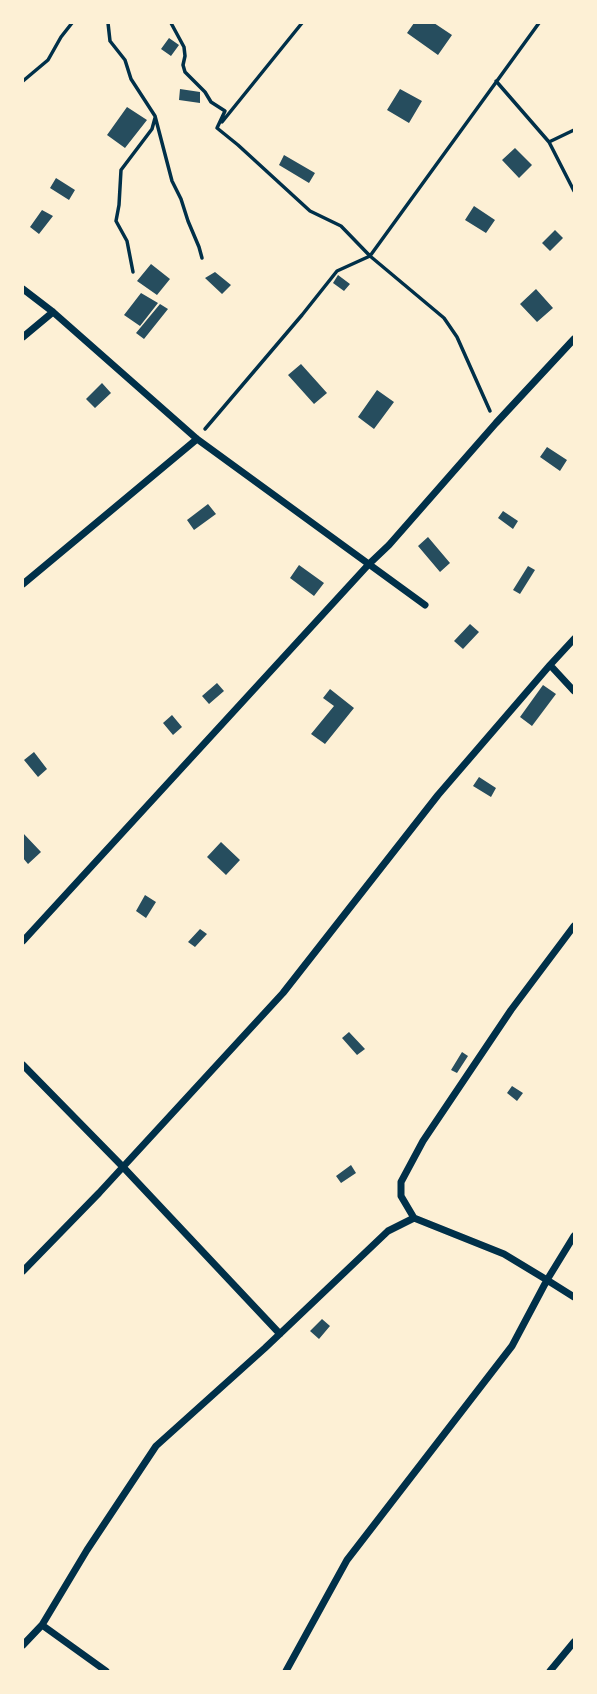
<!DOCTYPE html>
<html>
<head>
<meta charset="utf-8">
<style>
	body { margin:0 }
	#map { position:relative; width:597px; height:1694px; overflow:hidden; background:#fdf0d5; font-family:"DM Sans",sans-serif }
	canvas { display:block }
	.frame { position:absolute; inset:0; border:24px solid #fdf0d5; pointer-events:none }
</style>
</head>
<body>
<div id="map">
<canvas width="597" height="1694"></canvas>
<div class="frame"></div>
</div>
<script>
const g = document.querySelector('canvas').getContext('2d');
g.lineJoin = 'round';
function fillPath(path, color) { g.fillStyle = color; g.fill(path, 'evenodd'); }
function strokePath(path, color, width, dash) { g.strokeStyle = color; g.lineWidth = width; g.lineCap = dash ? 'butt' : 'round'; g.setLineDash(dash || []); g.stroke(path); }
fillPath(new Path2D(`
	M 414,23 L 434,23 L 452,35 L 438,55 L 407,33 Z
	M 169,38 L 179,45 L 171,56 L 161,49 Z
	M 180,89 L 200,92 L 200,103 L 179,100 Z
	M 400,89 L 422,101 L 409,123 L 387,110 Z
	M 127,107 L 147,120 L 125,148 L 107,135 Z
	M 515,148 L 532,165 L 519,178 L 502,160 Z
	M 284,155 L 315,173 L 309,183 L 279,165 Z
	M 56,178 L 75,190 L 69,200 L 50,188 Z
	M 474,206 L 495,220 L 486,233 L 465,220 Z
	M 42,210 L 53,216 L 39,234 L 30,227 Z
	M 555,230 L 563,238 L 550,251 L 542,243 Z
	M 151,264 L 170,279 L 157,295 L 137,281 Z
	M 215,272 L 231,285 L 222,294 L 205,278 Z
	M 338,275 L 350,284 L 344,291 L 333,283 Z
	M 536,289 L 553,308 L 537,322 L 520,304 Z
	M 141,293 L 158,303 L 140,326 L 124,315 Z
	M 160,304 L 168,309 L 144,339 L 136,333 Z
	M 301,364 L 327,393 L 314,404 L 288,375 Z
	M 102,383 L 111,393 L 95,408 L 86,399 Z
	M 377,390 L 394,402 L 374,429 L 358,417 Z
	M 547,447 L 567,460 L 560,471 L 540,457 Z
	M 208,504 L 216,514 L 194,530 L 187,520 Z
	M 503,511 L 518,521 L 513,529 L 498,518 Z
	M 428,537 L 450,563 L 440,572 L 418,546 Z
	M 299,565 L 324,583 L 314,596 L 290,578 Z
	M 528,566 L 535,570 L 520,594 L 513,590 Z
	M 470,624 L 479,632 L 463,649 L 454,641 Z
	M 217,683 L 224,691 L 209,704 L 202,696 Z
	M 543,685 L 556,694 L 532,726 L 520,717 Z
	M 330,689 L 354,708 L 325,744 L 311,734 L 334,706 L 323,698 Z
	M 172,715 L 182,727 L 173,735 L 163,723 Z
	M 34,752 L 47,769 L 38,777 L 24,760 Z
	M 479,777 L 496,788 L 491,797 L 473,786 Z
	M 23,833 L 41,852 L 28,864 L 23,858 Z
	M 221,842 L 240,860 L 226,875 L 207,857 Z
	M 145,895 L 156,902 L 146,918 L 136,911 Z
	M 200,929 L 207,934 L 195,947 L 188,942 Z
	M 349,1032 L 365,1049 L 357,1055 L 342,1038 Z
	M 462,1052 L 468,1056 L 457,1073 L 451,1070 Z
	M 512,1086 L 523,1093 L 517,1101 L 507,1093 Z
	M 351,1165 L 356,1173 L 341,1183 L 336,1176 Z
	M 322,1319 L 330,1326 L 319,1339 L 310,1331 Z`), '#264d5e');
strokePath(new Path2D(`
	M 108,23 L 110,41 L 125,60 L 131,79 L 155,116 L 172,181 L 181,199 L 188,221 L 199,247 L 202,258
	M 171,23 L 184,47 L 185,56 L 183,65 L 185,72 L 205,92 L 211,102 L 225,111 L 217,128 L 238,145 L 310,211 L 341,226 L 370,256 L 444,318 L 457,337 L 490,411
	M 23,81 L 48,60 L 61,37 L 72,23
	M 496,81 L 549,142 L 574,191
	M 222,122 L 302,23
	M 549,142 L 574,130
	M 133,272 L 127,241 L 116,221 L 119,205 L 121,170 L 152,129 L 155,118
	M 205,429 L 302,315 L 337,271 L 370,256 L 539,23`), '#003049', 3.5);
strokePath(new Path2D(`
	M 23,289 L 53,312 L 197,439 L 425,605
	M 23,337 L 53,312
	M 23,584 L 197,439
	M 550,665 L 574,691
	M 23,941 L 369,564 L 389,545 L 496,423 L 574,339
	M 23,1065 L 123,1167 L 280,1334
	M 574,1236 L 547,1280 L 574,1297
	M 23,1271 L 99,1193 L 283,993 L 438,795 L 550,665 L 574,639
	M 42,1625 L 106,1671
	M 23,1645 L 42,1625 L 87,1550 L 156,1446 L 265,1348 L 388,1231 L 414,1218
	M 286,1671 L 347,1560 L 512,1346 L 547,1280 L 504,1254 L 414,1218 L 401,1196 L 401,1182 L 423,1141 L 511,1010 L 574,926
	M 550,1671 L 574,1642`), '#003049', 7);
</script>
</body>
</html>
